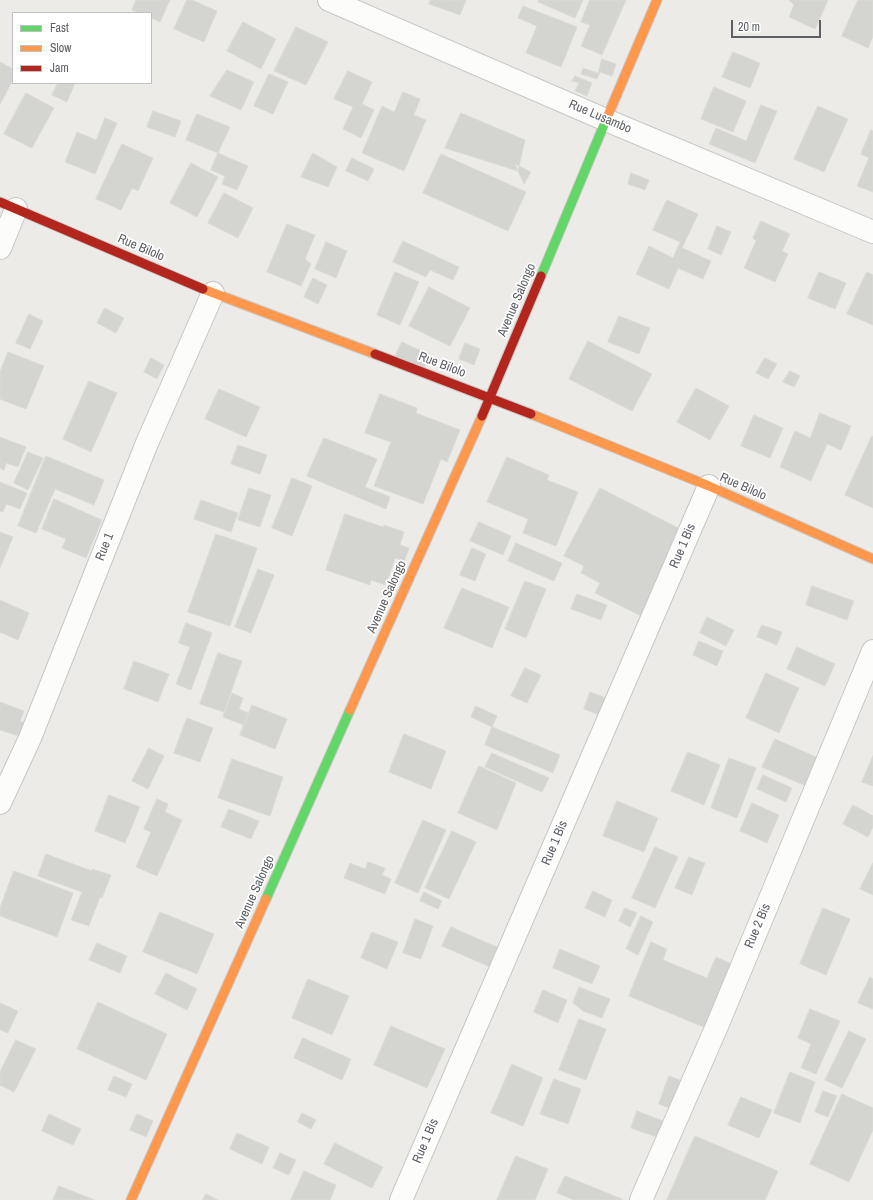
<!DOCTYPE html>
<html>
<head>
<meta charset="utf-8">
<style>
	body { margin:0 }
	#map { position:relative; width:873px; height:1200px; overflow:hidden; background:#ecebe7; font-family:"Archivo Narrow",sans-serif }
	canvas { display:block }
	.legend { position:absolute; left:12px; top:12px; width:140px; height:72px; box-sizing:border-box; background:#fff; border:1px solid #bebfc1; margin:0; padding:5px 7px; list-style:none; font-size:12px; color:#5d5f64 }
	.legend li { display:flex; align-items:center; gap:8px; height:20px }
	.legend b { width:20px; border:1px solid #bebfc1 }
	.scale { position:absolute; left:731px; top:20px; width:90px; height:18px; box-sizing:border-box; border:2px solid #5d5f64; border-top:0; padding-left:5px; font-size:12px; line-height:14px; white-space:nowrap; color:#5d5f64; -webkit-text-stroke:3px #fff; paint-order:stroke }
</style>
</head>
<body>
<div id="map">
<canvas width="873" height="1200"></canvas>
<ul class="legend">
<li><b style="height:5px;background:#63d668"></b>Fast</li>
<li><b style="height:5px;background:#ff974d"></b>Slow</li>
<li><b style="height:5px;background:#b3261e"></b>Jam</li>
</ul>
<div class="scale">20 m</div>
</div>
<script>
const g = document.querySelector('canvas').getContext('2d');
g.lineJoin = 'round';
function fillPath(path, color) { g.fillStyle = color; g.fill(path, 'evenodd'); }
function strokePath(path, color, width, dash) { g.strokeStyle = color; g.lineWidth = width; g.lineCap = dash ? 'butt' : 'round'; g.setLineDash(dash || []); g.stroke(path); }
function label(font, color, halo, rows, align = 'center') {
  g.font = font + ' "Archivo Narrow",sans-serif'; g.lineWidth = 3.5; g.setLineDash([]); g.textBaseline = 'middle'; g.strokeStyle = halo; g.fillStyle = color; for (const [text, x, y, turn = 0] of rows) {
    g.save(); g.translate(x, y); g.rotate((+turn || 0) * Math.PI / 180); g.textAlign = isNaN(turn) ? turn : align; if (halo) g.strokeText(text, 0, 0); g.fillText(text, 0, 0); g.restore();
  }
}
const building = new Path2D(`
	M 136,0 L 170,0 L 160,22 L 151,18 L 151,13 L 140,13 L 132,10 Z
	M 187,0 L 192,0 L 217,11 L 204,42 L 174,29 Z
	M 430,0 L 466,0 L 460,15 L 429,4 Z
	M 539,0 L 583,0 L 575,18 L 538,2 Z
	M 590,0 L 626,0 L 602,55 L 581,46 L 590,25 L 581,22 Z
	M 789,0 L 828,0 L 815,29 L 789,17 L 794,5 Z
	M 858,0 L 873,0 L 873,36 L 868,48 L 842,36 Z
	M 523,6 L 577,27 L 561,67 L 526,53 L 537,26 L 518,18 Z
	M 243,22 L 276,39 L 261,69 L 227,51 Z
	M 296,27 L 328,42 L 306,85 L 274,71 Z
	M 733,52 L 760,63 L 750,88 L 722,77 Z
	M 602,59 L 616,64 L 612,76 L 600,72 L 597,79 L 581,74 L 583,68 L 598,73 Z
	M 0,62 L 13,69 L 13,80 L 0,104 Z
	M 227,70 L 254,82 L 241,110 L 210,96 Z
	M 348,71 L 372,82 L 362,104 L 374,110 L 361,138 L 343,129 L 353,107 L 334,99 Z
	M 269,74 L 288,82 L 273,114 L 254,106 Z
	M 575,76 L 592,83 L 587,96 L 575,91 L 579,83 L 572,81 Z
	M 58,83 L 75,83 L 67,102 L 52,95 Z
	M 714,87 L 746,101 L 733,132 L 701,119 Z
	M 403,92 L 420,99 L 414,115 L 426,120 L 404,171 L 362,153 L 382,106 L 394,112 Z
	M 26,93 L 54,108 L 32,148 L 4,134 Z
	M 761,105 L 777,111 L 755,163 L 709,144 L 716,128 L 746,141 Z
	M 818,106 L 848,119 L 824,172 L 794,159 Z
	M 153,111 L 181,121 L 175,137 L 147,127 Z
	M 461,113 L 525,140 L 518,171 L 445,148 Z
	M 197,114 L 230,127 L 218,153 L 186,140 Z
	M 105,118 L 117,123 L 95,174 L 65,162 L 77,132 L 96,140 Z
	M 871,130 L 873,131 L 873,192 L 857,186 L 869,158 L 861,154 Z
	M 122,144 L 153,158 L 138,191 L 132,188 L 121,210 L 96,199 Z
	M 218,153 L 248,166 L 237,190 L 222,184 L 225,176 L 211,170 Z
	M 313,153 L 337,167 L 328,187 L 301,177 Z
	M 441,154 L 526,192 L 508,231 L 423,193 Z
	M 352,158 L 374,169 L 368,181 L 346,171 Z
	M 191,163 L 218,177 L 197,217 L 170,203 Z
	M 515,164 L 531,172 L 524,184 L 518,171 Z
	M 631,173 L 649,180 L 645,190 L 628,184 Z
	M 224,193 L 253,208 L 238,238 L 208,223 Z
	M 667,200 L 698,214 L 682,248 L 711,261 L 703,279 L 678,268 L 669,289 L 636,274 L 649,246 L 673,258 L 680,242 L 653,230 Z
	M 761,221 L 790,234 L 782,251 L 788,254 L 775,282 L 744,268 L 756,241 L 753,238 Z
	M 287,224 L 315,235 L 305,259 L 311,264 L 301,286 L 267,272 Z
	M 717,226 L 731,232 L 721,255 L 708,249 Z
	M 403,241 L 459,267 L 453,280 L 430,270 L 426,277 L 393,262 Z
	M 326,242 L 347,251 L 336,278 L 315,269 Z
	M 395,272 L 419,282 L 400,325 L 377,315 Z
	M 819,272 L 846,283 L 835,309 L 808,298 Z
	M 867,272 L 873,275 L 873,325 L 847,314 Z
	M 313,278 L 327,285 L 318,304 L 304,297 Z
	M 429,287 L 470,308 L 450,346 L 409,326 Z
	M 105,308 L 124,318 L 116,333 L 97,323 Z
	M 29,314 L 43,321 L 30,349 L 16,343 Z
	M 619,316 L 650,328 L 639,354 L 608,342 Z
	M 588,341 L 652,374 L 632,411 L 569,379 Z
	M 402,342 L 430,355 L 423,370 L 395,356 Z
	M 465,343 L 480,349 L 474,365 L 459,359 Z
	M 8,352 L 44,366 L 26,409 L 0,399 L 0,372 Z
	M 151,358 L 164,365 L 157,379 L 144,372 Z
	M 765,358 L 777,364 L 768,379 L 756,373 Z
	M 790,371 L 800,376 L 794,387 L 783,382 Z
	M 89,381 L 117,393 L 91,452 L 63,439 Z
	M 696,388 L 729,406 L 710,440 L 677,422 Z
	M 219,389 L 260,407 L 246,437 L 205,419 Z
	M 380,394 L 417,408 L 416,413 L 460,430 L 447,462 L 441,459 L 423,504 L 374,486 L 391,442 L 365,433 Z
	M 820,413 L 851,426 L 841,450 L 827,444 L 811,481 L 780,467 L 795,431 L 810,438 Z
	M 754,415 L 783,428 L 770,458 L 741,446 Z
	M 872,436 L 873,437 L 873,508 L 845,495 Z
	M 0,437 L 26,447 L 18,467 L 6,463 L 4,470 L 0,468 Z
	M 324,438 L 377,459 L 365,487 L 390,497 L 386,509 L 307,476 Z
	M 238,445 L 267,455 L 260,474 L 231,464 Z
	M 28,452 L 43,458 L 28,490 L 14,483 Z
	M 46,456 L 104,480 L 94,505 L 55,489 L 36,533 L 18,526 Z
	M 507,457 L 549,475 L 547,480 L 578,492 L 556,546 L 523,533 L 528,519 L 487,502 Z
	M 292,478 L 312,486 L 292,536 L 272,528 Z
	M 0,482 L 27,493 L 20,509 L 6,504 L 3,512 L 0,511 Z
	M 249,488 L 271,495 L 260,527 L 238,520 Z
	M 600,488 L 688,533 L 643,617 L 595,593 L 600,583 L 581,573 L 584,566 L 564,556 Z
	M 54,499 L 102,520 L 86,558 L 62,548 L 66,539 L 42,529 Z
	M 201,500 L 238,513 L 231,532 L 194,519 Z
	M 345,514 L 383,527 L 384,525 L 404,532 L 400,545 L 409,548 L 404,562 L 395,558 L 386,585 L 371,580 L 370,585 L 326,570 Z
	M 479,522 L 511,536 L 503,555 L 470,541 Z
	M 0,532 L 13,537 L 0,568 Z
	M 216,534 L 257,548 L 230,626 L 188,612 Z
	M 516,543 L 562,563 L 554,581 L 508,561 Z
	M 472,548 L 486,554 L 475,581 L 460,575 Z
	M 258,569 L 274,575 L 251,633 L 235,627 Z
	M 525,581 L 546,589 L 526,638 L 505,629 Z
	M 812,586 L 854,601 L 847,620 L 806,605 Z
	M 462,588 L 509,607 L 492,648 L 444,628 Z
	M 577,594 L 607,605 L 601,620 L 571,609 Z
	M 0,600 L 29,613 L 18,640 L 0,632 Z
	M 707,617 L 734,630 L 726,646 L 700,633 Z
	M 186,623 L 212,633 L 191,690 L 176,684 L 190,647 L 179,643 Z
	M 762,625 L 782,632 L 777,645 L 757,637 Z
	M 699,641 L 723,651 L 717,666 L 693,655 Z
	M 797,647 L 835,664 L 825,686 L 787,669 Z
	M 218,653 L 242,661 L 224,712 L 200,704 Z
	M 134,661 L 169,674 L 158,702 L 124,689 Z
	M 525,668 L 541,675 L 527,703 L 511,696 Z
	M 766,673 L 799,688 L 779,733 L 746,718 Z
	M 590,692 L 609,699 L 602,716 L 584,709 Z
	M 232,693 L 243,698 L 239,709 L 249,713 L 244,725 L 223,717 Z
	M 0,702 L 24,711 L 20,721 L 32,726 L 28,739 L 0,730 Z
	M 252,705 L 287,719 L 275,749 L 240,735 Z
	M 476,706 L 497,716 L 492,727 L 471,717 Z
	M 187,718 L 213,728 L 200,762 L 174,753 Z
	M 492,727 L 560,755 L 553,773 L 485,745 Z
	M 404,734 L 446,751 L 431,789 L 389,772 Z
	M 775,739 L 825,761 L 813,789 L 762,767 Z
	M 149,748 L 164,756 L 148,789 L 132,781 Z
	M 688,752 L 720,765 L 704,805 L 671,791 Z
	M 492,753 L 549,778 L 542,792 L 485,767 Z
	M 873,756 L 873,786 L 862,782 Z
	M 729,758 L 756,768 L 737,818 L 711,808 Z
	M 232,759 L 283,777 L 270,816 L 218,798 Z
	M 479,766 L 516,783 L 497,830 L 458,813 Z
	M 763,775 L 792,788 L 786,802 L 757,789 Z
	M 109,795 L 140,807 L 125,843 L 95,831 Z
	M 157,799 L 168,804 L 165,812 L 182,820 L 157,876 L 136,867 L 151,832 L 144,829 Z
	M 617,801 L 658,818 L 644,852 L 603,836 Z
	M 752,803 L 779,815 L 767,843 L 740,831 Z
	M 853,805 L 873,816 L 873,827 L 868,837 L 843,824 Z
	M 229,809 L 259,821 L 251,839 L 221,827 Z
	M 423,820 L 446,830 L 418,893 L 395,883 Z
	M 452,831 L 476,842 L 449,899 L 425,888 Z
	M 655,847 L 678,857 L 655,908 L 632,898 Z
	M 46,854 L 92,871 L 92,869 L 111,875 L 102,898 L 100,897 L 89,926 L 71,920 L 82,892 L 38,876 Z
	M 689,857 L 705,863 L 692,895 L 675,888 Z
	M 368,862 L 385,868 L 382,875 L 391,879 L 385,894 L 344,878 L 350,863 L 365,869 Z
	M 873,863 L 873,895 L 860,889 Z
	M 14,871 L 73,893 L 57,937 L 0,916 L 0,908 Z
	M 593,891 L 612,900 L 605,917 L 585,908 Z
	M 424,892 L 442,901 L 438,909 L 420,901 Z
	M 625,908 L 637,913 L 630,927 L 619,921 Z
	M 823,908 L 850,919 L 826,975 L 800,964 Z
	M 160,912 L 214,934 L 197,974 L 143,952 Z
	M 641,916 L 653,922 L 638,955 L 626,949 Z
	M 415,919 L 433,926 L 421,959 L 403,953 Z
	M 451,927 L 499,948 L 490,967 L 442,946 Z
	M 372,932 L 398,942 L 387,969 L 361,958 Z
	M 651,942 L 667,949 L 663,960 L 707,978 L 716,957 L 739,967 L 713,1031 L 629,996 Z
	M 97,943 L 127,956 L 120,973 L 89,960 Z
	M 560,949 L 600,966 L 592,984 L 553,968 Z
	M 166,973 L 197,989 L 187,1010 L 155,994 Z
	M 870,977 L 873,979 L 873,1009 L 858,1003 Z
	M 308,979 L 349,996 L 332,1035 L 292,1018 Z
	M 579,987 L 610,999 L 602,1018 L 583,1011 L 573,1003 Z
	M 543,990 L 567,1000 L 558,1023 L 534,1012 Z
	M 98,1002 L 167,1034 L 146,1080 L 77,1049 Z
	M 0,1003 L 18,1011 L 8,1033 L 0,1030 Z
	M 810,1009 L 840,1021 L 816,1074 L 801,1068 L 811,1044 L 798,1038 Z
	M 579,1019 L 606,1029 L 586,1080 L 559,1070 Z
	M 391,1026 L 445,1049 L 427,1088 L 374,1065 Z
	M 849,1031 L 866,1039 L 842,1088 L 825,1080 Z
	M 303,1038 L 351,1059 L 342,1080 L 294,1058 Z
	M 16,1040 L 36,1049 L 14,1092 L 0,1085 L 0,1072 Z
	M 512,1064 L 543,1078 L 523,1126 L 491,1113 Z
	M 790,1072 L 815,1082 L 800,1123 L 774,1113 Z
	M 114,1076 L 132,1084 L 126,1097 L 108,1090 Z
	M 669,1076 L 685,1082 L 674,1110 L 659,1104 Z
	M 554,1079 L 581,1089 L 568,1124 L 540,1114 Z
	M 823,1091 L 837,1096 L 828,1117 L 815,1112 Z
	M 842,1094 L 873,1108 L 873,1130 L 849,1182 L 810,1164 Z
	M 741,1097 L 772,1110 L 759,1138 L 728,1125 Z
	M 637,1111 L 668,1123 L 662,1139 L 631,1128 Z
	M 302,1113 L 316,1120 L 311,1129 L 298,1122 Z
	M 49,1114 L 81,1129 L 73,1145 L 42,1131 Z
	M 137,1114 L 153,1121 L 146,1137 L 130,1130 Z
	M 237,1133 L 269,1147 L 262,1164 L 230,1149 Z
	M 695,1136 L 778,1171 L 765,1200 L 667,1200 Z
	M 335,1143 L 383,1167 L 372,1188 L 324,1164 Z
	M 280,1153 L 296,1160 L 289,1175 L 273,1168 Z
	M 516,1156 L 548,1169 L 535,1200 L 497,1200 Z
	M 304,1171 L 336,1185 L 330,1200 L 291,1200 Z
	M 565,1176 L 622,1199 L 622,1200 L 574,1200 L 557,1193 Z
	M 59,1186 L 95,1200 L 53,1200 Z
	M 206,1194 L 218,1200 L 203,1200 Z`);
fillPath(building, '#d4d4d1');
strokePath(building, '#dbdad6', 1);
const street = new Path2D(`
	M 329,0 L 606,120 L 873,232
	M 0,248 L 16,209
	M 0,803 L 30,738 L 147,443 L 213,293
	M 401,1200 L 709,486
	M 641,1200 L 717,1026 L 873,651`);
const fast = new Path2D(`
	M 541,276 L 606,120
	M 266,899 L 350,710`);
const slow = new Path2D(`
	M 606,120 L 657,0
	M 203,289 L 375,354
	M 531,414 L 709,486 L 873,559
	M 350,710 L 482,416
	M 131,1200 L 266,899`);
const jam = new Path2D(`
	M 0,202 L 203,289
	M 375,354 L 531,414
	M 482,416 L 541,276`);
strokePath(street, '#c8c7c7', 24);
strokePath(fast, '#c9c9c9', 11);
strokePath(slow, '#c9c9c9', 11);
strokePath(jam, '#c9c9c9', 11);
strokePath(street, '#fcfcfb', 22);
strokePath(fast, '#63d668', 9);
strokePath(slow, '#ff974d', 9);
strokePath(jam, '#b3261e', 9);
label('13px', '#5d5f64', '#fff', [
	["Rue Lusambo",600,117,23],
	["Rue Bilolo",141,248,23],
	["Avenue Salongo",517,300,-67],
	["Rue Bilolo",442,365,21],
	["Rue Bilolo",743,487,24],
	["Rue 1 Bis",683,546,-67],
	["Rue 1",105,547,-68],
	["Avenue Salongo",387,597,-66],
	["Rue 1 Bis",555,843,-67],
	["Avenue Salongo",255,892,-66],
	["Rue 2 Bis",758,926,-67],
	["Rue 1 Bis",426,1141,-67]
]);
</script>
</body>
</html>
